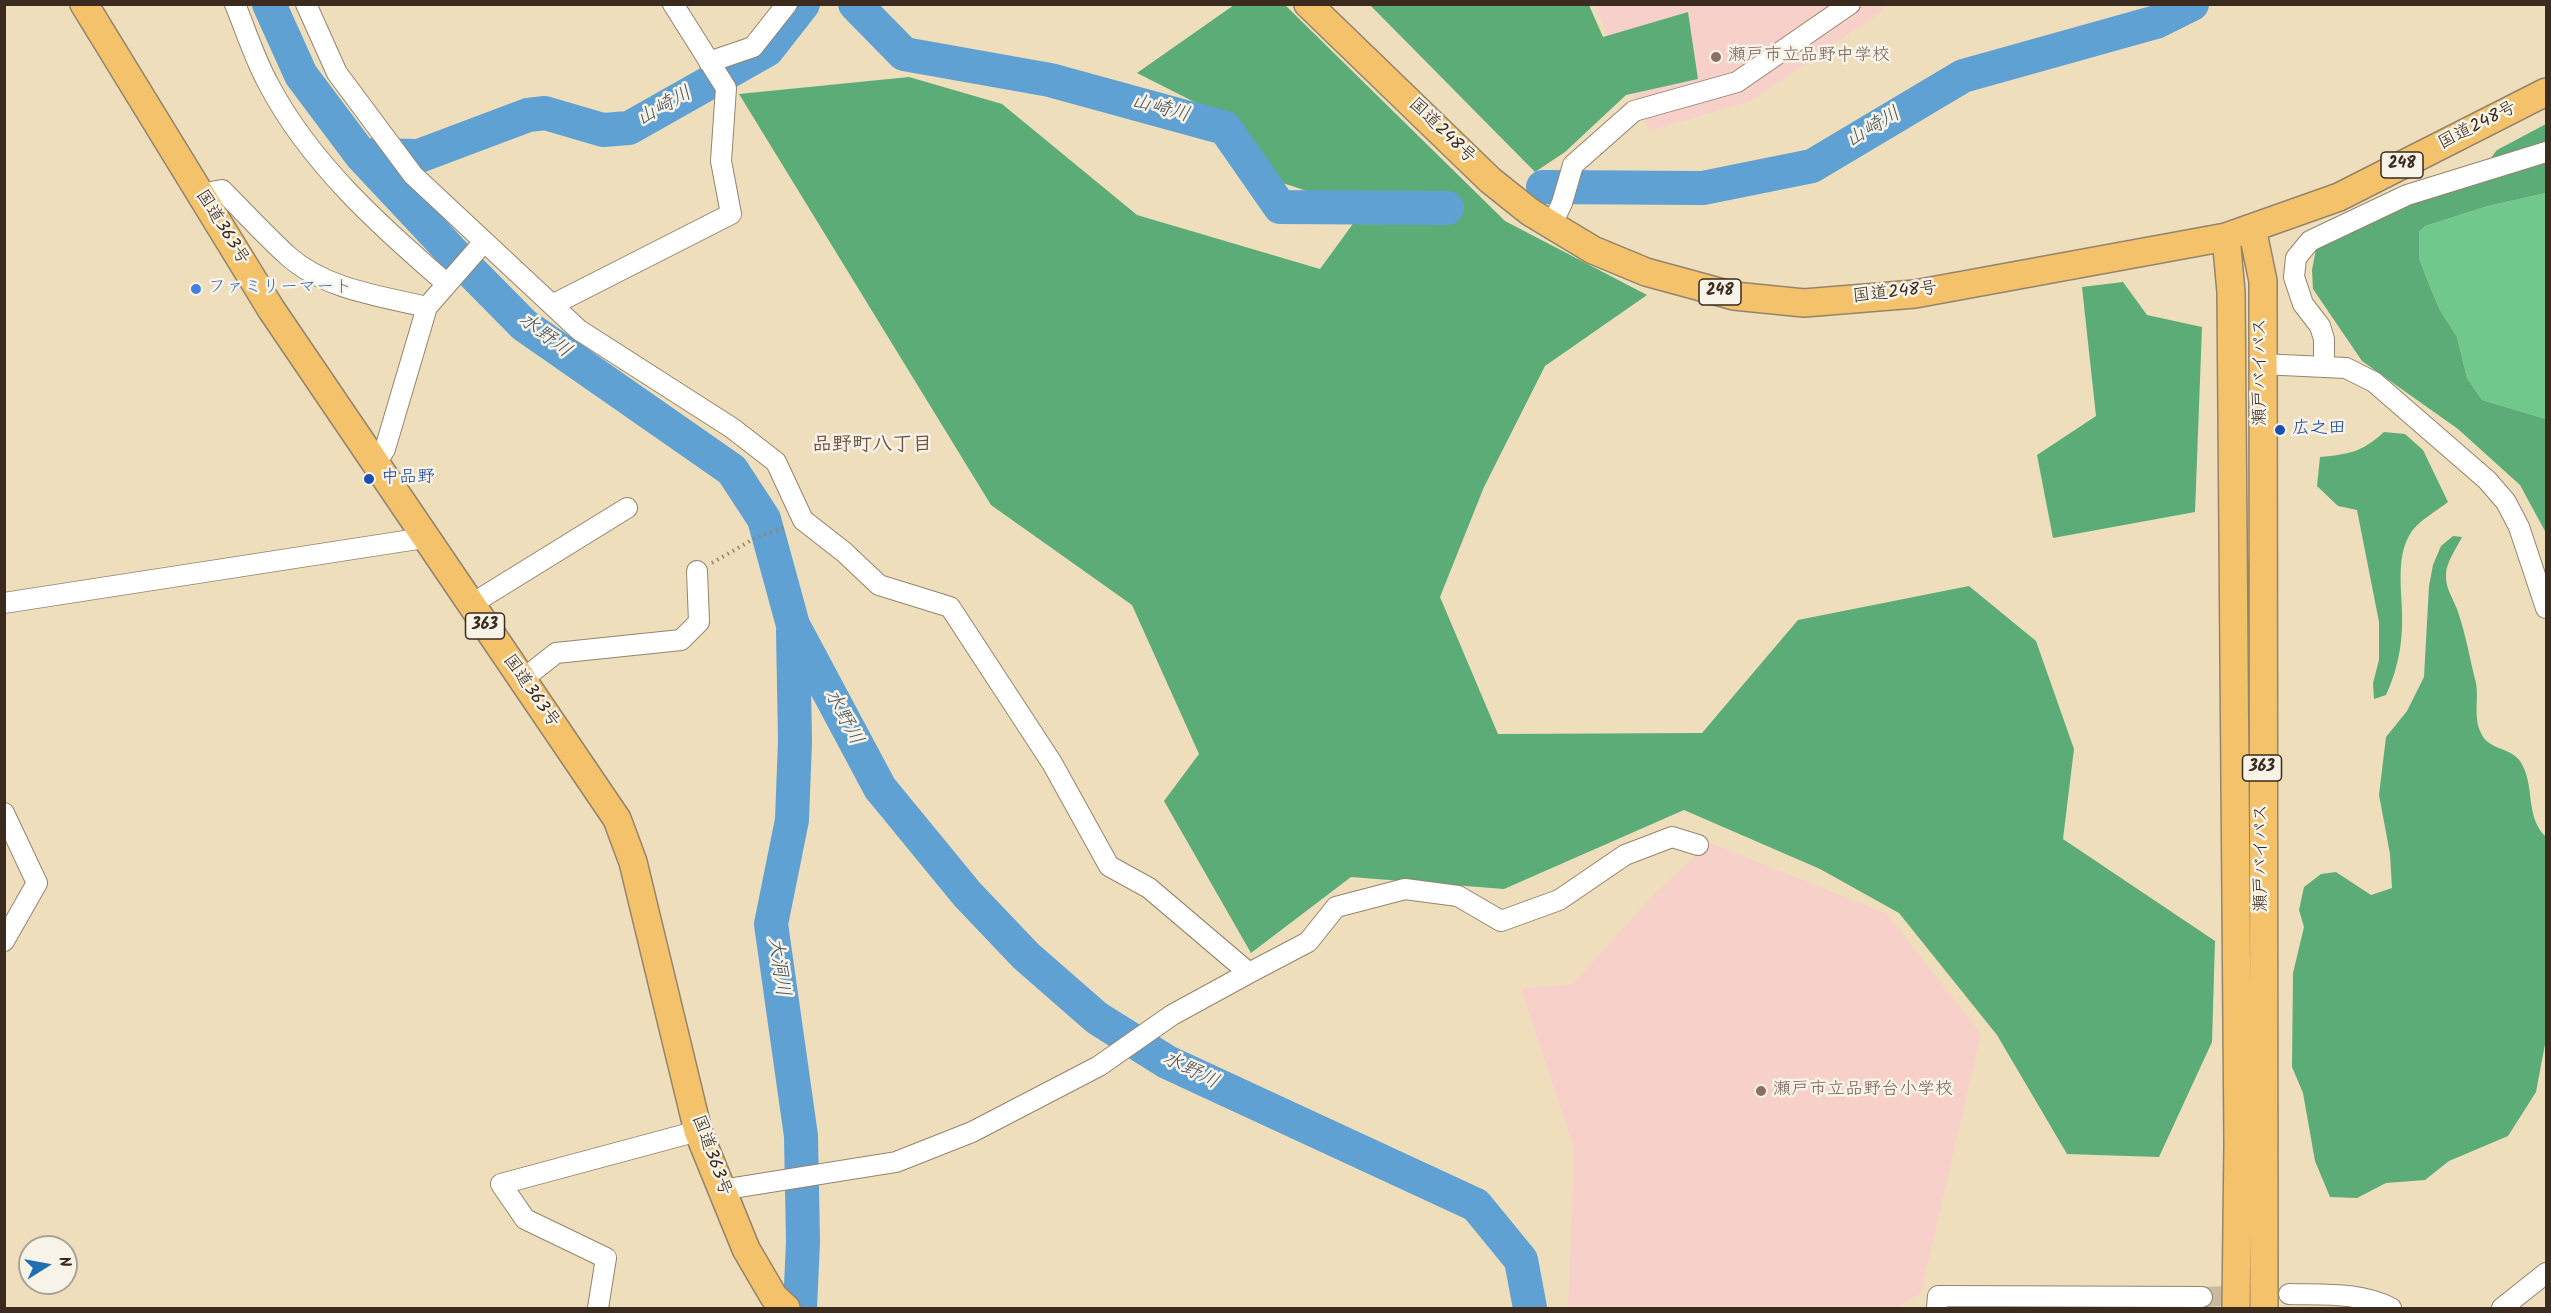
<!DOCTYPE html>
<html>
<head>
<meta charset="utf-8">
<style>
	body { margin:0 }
	#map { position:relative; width:2551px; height:1313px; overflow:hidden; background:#eedebc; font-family:Kalam,sans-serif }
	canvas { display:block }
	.frame { position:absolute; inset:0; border:6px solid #3b2a1e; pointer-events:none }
	.north { position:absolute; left:18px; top:1235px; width:60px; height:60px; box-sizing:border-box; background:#f7f3e8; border:2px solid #aca397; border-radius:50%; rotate:79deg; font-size:16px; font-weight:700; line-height:24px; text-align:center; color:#3b2a1e }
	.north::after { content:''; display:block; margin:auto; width:21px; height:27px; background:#1f6fb2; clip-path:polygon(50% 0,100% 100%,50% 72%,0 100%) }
</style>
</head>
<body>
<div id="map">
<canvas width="2551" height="1313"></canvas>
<div class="frame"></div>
<div class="north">N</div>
</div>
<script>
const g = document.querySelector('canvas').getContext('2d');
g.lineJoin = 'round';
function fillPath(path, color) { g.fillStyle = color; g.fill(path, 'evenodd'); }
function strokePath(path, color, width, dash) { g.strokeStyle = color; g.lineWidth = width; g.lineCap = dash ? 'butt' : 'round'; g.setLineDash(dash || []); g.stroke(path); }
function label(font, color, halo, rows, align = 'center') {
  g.font = font + ' Kalam,"Klee One",sans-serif'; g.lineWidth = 5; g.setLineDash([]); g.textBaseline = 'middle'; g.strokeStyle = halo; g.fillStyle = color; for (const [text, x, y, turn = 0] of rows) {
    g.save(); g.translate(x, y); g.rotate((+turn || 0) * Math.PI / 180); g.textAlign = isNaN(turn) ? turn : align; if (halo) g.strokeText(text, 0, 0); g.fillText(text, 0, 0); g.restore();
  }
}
fillPath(new Path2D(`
	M 1595,5 L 1885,5 L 1880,13 L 1751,101 L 1649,131 Z
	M 1710,843 L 1887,914 L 1981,1034 L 1921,1293 L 1895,1308 L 1568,1308 L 1574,1148 L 1521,989 L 1572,984 L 1656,892 Z`), '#f7d1c9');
fillPath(new Path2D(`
	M 2546,193 L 2546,419 L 2482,400 L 2467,378 L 2457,337 L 2440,310 L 2430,287 L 2419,258 L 2419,232 L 2425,226 L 2488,206 Z`), '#71c88d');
fillPath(new Path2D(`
	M 1234,5 L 1285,5 L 1505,221 L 1647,295 L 1545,366 L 1484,487 L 1440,597 L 1498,734 L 1702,733 L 1798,620 L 1969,586 L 2036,641 L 2074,749 L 2063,839 L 2215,941 L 2212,1042 L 2159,1157 L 2067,1154 L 1997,1035 L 1899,913 L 1820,869 L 1684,810 L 1504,889 L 1351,877 L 1251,953 L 1164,801 L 1199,754 L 1132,605 L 991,505 L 739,94 L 909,77 L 1002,104 L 1137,215 L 1320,269 L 1363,210 L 1277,181 L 1224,117 L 1137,73 Z
	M 1370,5 L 1589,5 L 1603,37 L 1688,12 L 1698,79 L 1626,95 L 1565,152 L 1535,172 Z
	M 2546,124 L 2546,149 L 2494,164 L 2490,159 L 2497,150 Z
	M 2546,156 L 2546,193 L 2488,206 L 2425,226 L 2419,232 L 2419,258 L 2430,287 L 2440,310 L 2457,337 L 2467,378 L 2482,400 L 2546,419 L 2546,533 L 2520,485 L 2458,429 L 2362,361 L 2313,289 L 2312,270 L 2316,249 L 2408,200 Z
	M 2123,282 L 2147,315 L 2202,327 L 2195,512 L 2053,538 L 2037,455 L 2096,416 L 2082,287 Z
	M 2384,432 L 2405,434 L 2423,450 L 2448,502 C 2438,510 2420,520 2412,531 C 2393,558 2404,598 2402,628 C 2401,652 2396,673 2386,695 L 2374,699 L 2373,683 L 2379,660 L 2379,622 L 2357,510 L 2338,506 L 2317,486 L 2320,457 C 2349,454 2361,453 2384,432 Z
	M 2453,536 L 2462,537 C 2457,547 2446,563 2446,574 C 2445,589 2454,599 2458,612 C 2466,635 2470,660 2476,683 C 2479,700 2473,717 2481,733 C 2488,750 2510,747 2520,761 C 2536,785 2524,816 2546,837 L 2546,1039 L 2536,1092 L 2508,1136 L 2449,1161 L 2425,1180 L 2386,1183 L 2357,1198 L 2330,1197 L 2315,1161 L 2303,1093 L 2292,1067 L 2293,973 L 2304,927 L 2299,910 L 2304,887 L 2321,874 L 2336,872 L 2371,895 L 2392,888 L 2390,854 L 2379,795 L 2386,737 L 2407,711 L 2424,677 L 2429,586 L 2433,565 L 2441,546 Z`), '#5cac78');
strokePath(new Path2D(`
	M 1529,1305 L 1534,1308`), '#60a1d3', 6);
strokePath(new Path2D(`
	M 269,4 L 301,75 L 361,155 L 451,251 L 524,325 L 732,470 L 764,519 L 793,625 L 880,788 L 967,894 L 1026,956 L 1097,1018 L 1167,1062 L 1476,1205 L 1521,1260 L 1530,1308
	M 855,4 L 904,54 L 1050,80 L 1225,128 L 1280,207 L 1447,208
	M 363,155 L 419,156 L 528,115 L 545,113 L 603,130 L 629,128 L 767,50 L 803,4
	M 1543,187 L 1703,188 L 1812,166 L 1963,76 L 2156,22 L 2192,4
	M 793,631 L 795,741 L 792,820 L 771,924 L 801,1136 L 803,1242 L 800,1308`), '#60a1d3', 34);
strokePath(new Path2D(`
	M 2202,1297 L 2277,1294`), '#caba9c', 20, [20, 10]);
const minor = new Path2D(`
	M 235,4 C 246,31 255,60 269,85 C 310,163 380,226 446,283
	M 306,4 L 337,73 L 413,175 L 579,330 L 732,428 L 776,462 L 803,520 L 844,552 L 879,585 L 950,607 L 1052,763 L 1109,866 L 1149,888 L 1249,973 L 1172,1015 L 1099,1066 L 972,1132 L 896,1162 L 721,1190
	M 709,62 L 753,47 L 787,4
	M 200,194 L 222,190 C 244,212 265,235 288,256 C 325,289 380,296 427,307
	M 1552,224 L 1562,203 L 1573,165 L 1634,111 L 1737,82 L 1850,4
	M 554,304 L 731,214 L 721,161 L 726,88 L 673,4
	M 2261,364 L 2346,368 L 2374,382 L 2487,480 L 2506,502 L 2519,527 L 2546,608
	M 2324,366 L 2324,339 L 2320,326 L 2303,304 L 2294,277 L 2296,258 L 2310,241 L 2407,195 L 2546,152
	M 376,463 L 385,449 L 427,307 L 483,243
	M 4,603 L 424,538
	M 470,605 L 627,508
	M 522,680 L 556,653 L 681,640 L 699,622 L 697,571
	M 4,813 L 37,883 L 4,941
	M 1249,973 L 1308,942 L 1336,907 L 1405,889 L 1458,896 L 1501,921 L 1559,900 L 1625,855 L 1672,837 L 1698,845
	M 2289,1294 C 2324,1295 2359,1292 2391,1308
	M 598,1308 L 606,1258 L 525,1219 L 501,1184 L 698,1131
	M 1937,1308 L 1938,1296 L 2202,1297
	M 2502,1308 L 2546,1273`);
const highway = new Path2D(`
	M 84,4 L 271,309 L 617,819 L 633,862 L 698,1131 L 746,1249 L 774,1297 L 786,1308
	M 1308,4 L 1490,180 L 1530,212 L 1593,250 L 1646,272 L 1734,296 L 1804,303 L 1915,294 L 2226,237 L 2339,197 L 2546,92
	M 2252,228 L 2263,281 L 2264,1308
	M 2226,237 L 2231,292 L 2238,1144 L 2236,1308`);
strokePath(minor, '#94846d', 22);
strokePath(highway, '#94846d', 30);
strokePath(new Path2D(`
	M 712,563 L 755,538 L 786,527`), '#94846d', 4, [1.5, 4.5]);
strokePath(minor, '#fff', 20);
strokePath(highway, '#f3c26a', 27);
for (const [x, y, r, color] of [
	[1716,57,6,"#8d6e63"],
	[196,289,6,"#3f7fe0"],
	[2280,430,6,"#1a4fb4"],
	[369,479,6,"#1a4fb4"],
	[1761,1091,6,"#8d6e63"]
]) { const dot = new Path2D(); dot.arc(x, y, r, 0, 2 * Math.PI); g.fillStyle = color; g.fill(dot); strokePath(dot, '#f7f3e8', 2); }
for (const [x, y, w] of [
	[2402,165,42],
	[1720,292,42],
	[485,626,39],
	[2262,768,39]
]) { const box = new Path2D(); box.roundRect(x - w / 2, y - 13, w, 26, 4.5); g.fillStyle = '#f7f3e8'; g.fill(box); strokePath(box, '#3b2a1e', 1.5); }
label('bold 16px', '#3b2a1e', null, [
	["248",2402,165],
	["248",1720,292],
	["363",485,626],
	["363",2262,768]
]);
label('18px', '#785e54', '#f7f3e8', [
	["瀬戸市立品野中学校",1728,57],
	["瀬戸市立品野台小学校",1773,1091]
], 'left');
label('18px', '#3b2a1e', '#f7f3e8', [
	["国道248号",2478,127,-27],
	["国道248号",1441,132,44],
	["国道363号",221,228,58],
	["国道248号",1895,294,-6],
	["瀬戸バイパス",2262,372,-90],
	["国道363号",530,692,55],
	["瀬戸バイパス",2263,858,-90],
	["国道363号",710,1156,70]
]);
label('18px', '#366cbe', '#f7f3e8', [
	["ファミリーマート",208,289]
], 'left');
label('18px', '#164399', '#f7f3e8', [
	["広之田",2292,430],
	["中品野",381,479]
], 'left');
label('italic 20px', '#48545d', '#f7f3e8', [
	["山崎川",665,108,-29],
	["山崎川",1160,110,15],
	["山崎川",1874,129,-31],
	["水野川",544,337,37],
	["水野川",842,718,62],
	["大洞川",777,967,82],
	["水野川",1190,1072,26]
]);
label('bold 20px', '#6e5340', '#f7f3e8', [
	["品野町八丁目",872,447]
]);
</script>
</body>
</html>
